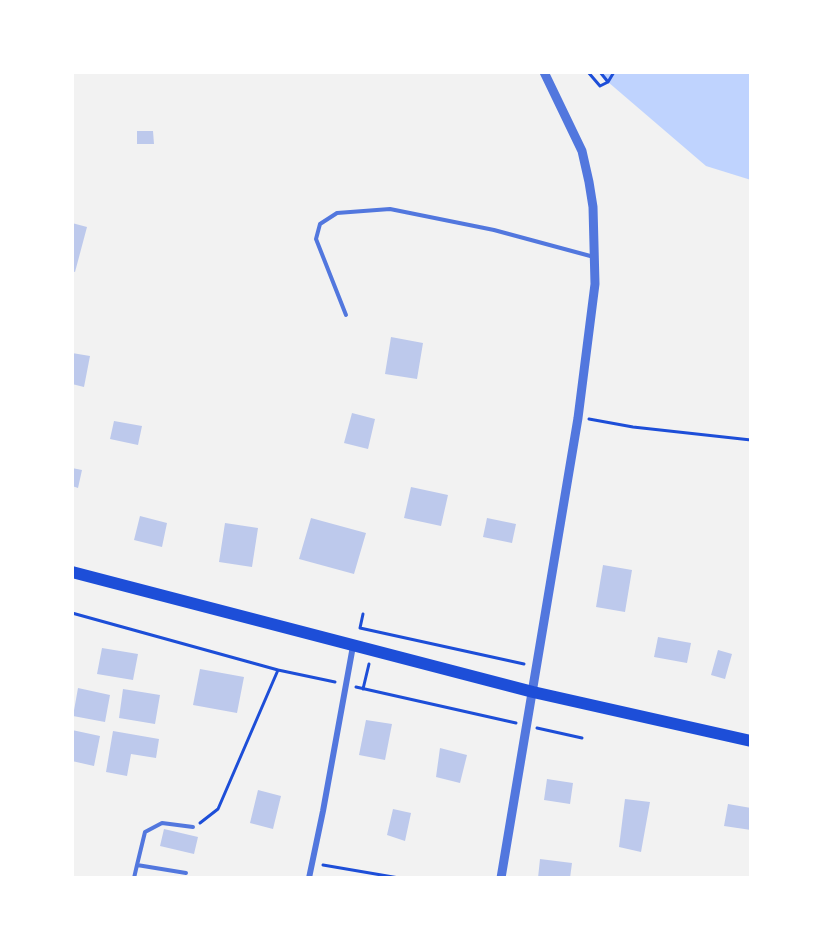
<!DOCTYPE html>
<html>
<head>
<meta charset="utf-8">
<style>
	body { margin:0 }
	#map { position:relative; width:823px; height:950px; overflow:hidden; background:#f2f2f2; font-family:"Source Sans 3",sans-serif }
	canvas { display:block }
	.frame { position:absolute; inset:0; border:74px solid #fff; pointer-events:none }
</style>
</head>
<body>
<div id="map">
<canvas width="823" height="950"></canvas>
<div class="frame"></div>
</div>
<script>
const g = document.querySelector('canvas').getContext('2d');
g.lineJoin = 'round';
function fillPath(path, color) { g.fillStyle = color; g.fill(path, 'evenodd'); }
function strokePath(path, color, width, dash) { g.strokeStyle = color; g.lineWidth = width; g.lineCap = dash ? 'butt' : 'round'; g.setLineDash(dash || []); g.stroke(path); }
fillPath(new Path2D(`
	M 600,72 L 751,72 L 751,180 L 706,166 L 608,82 Z`), '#bfd3fe');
fillPath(new Path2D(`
	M 137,131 L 153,131 L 154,144 L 137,144 Z
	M 72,223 L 87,227 L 75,272 L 72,271 Z
	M 391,337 L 423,343 L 417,379 L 385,374 Z
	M 72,353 L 90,356 L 84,387 L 72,384 Z
	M 352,413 L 375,419 L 368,449 L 344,443 Z
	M 114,421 L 142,426 L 138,445 L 110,439 Z
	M 72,468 L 82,470 L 78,488 L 72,486 Z
	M 411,487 L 448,495 L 441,526 L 404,518 Z
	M 140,516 L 167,523 L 162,547 L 134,540 Z
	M 311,518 L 366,533 L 354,574 L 299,559 Z
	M 487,518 L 516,524 L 512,543 L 483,537 Z
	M 225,523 L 258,528 L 252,567 L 219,562 Z
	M 603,565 L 632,570 L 625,612 L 596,607 Z
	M 658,637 L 691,643 L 687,663 L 654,657 Z
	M 102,648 L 138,654 L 133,680 L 97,674 Z
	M 718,650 L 732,654 L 725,679 L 711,675 Z
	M 200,669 L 244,677 L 237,713 L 193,705 Z
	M 78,688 L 110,695 L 105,722 L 73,716 Z
	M 123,689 L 160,695 L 155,724 L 119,718 Z
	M 366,720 L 392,724 L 385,760 L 359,755 Z
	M 72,730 L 100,736 L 94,766 L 72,761 Z
	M 113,731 L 159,739 L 156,758 L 131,754 L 127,776 L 106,772 Z
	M 440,748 L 467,755 L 460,783 L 436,777 Z
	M 547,779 L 573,783 L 570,804 L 544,800 Z
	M 258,790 L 281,796 L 273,829 L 250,823 Z
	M 625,799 L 650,802 L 641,852 L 619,847 Z
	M 728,804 L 751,808 L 751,830 L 724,826 Z
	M 393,809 L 411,813 L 405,841 L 387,835 Z
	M 164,829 L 198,837 L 194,854 L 160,846 Z
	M 540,859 L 572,863 L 570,878 L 538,878 Z`), '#bdc9ec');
strokePath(new Path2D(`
	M 588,72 L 600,86 L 608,82 L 614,72
	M 600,72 L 608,82
	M 589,419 L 633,427 L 751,440
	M 72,613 L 278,670 L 335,682
	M 363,614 L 360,628 L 524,664
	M 356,687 L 516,723
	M 363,689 L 369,664
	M 537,728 L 582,738
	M 200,823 L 218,809 L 278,670
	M 323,865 L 399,878`), '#1d4ed8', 3);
strokePath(new Path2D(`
	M 346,315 L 316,239 L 320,224 L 337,213 L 390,209 L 494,230 L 594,257
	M 137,865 L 145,832 L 162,823 L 193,827
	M 134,878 L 137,865 L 186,873`), '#5277de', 4);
strokePath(new Path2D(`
	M 309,878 L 323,811 L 353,646`), '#5277de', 6);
strokePath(new Path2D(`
	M 501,878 L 578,418 L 595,284 L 593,207 L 589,182 L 582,151 L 544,72`), '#5277de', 9);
strokePath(new Path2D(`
	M 72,572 L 533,692 L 751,741`), '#1d4ed8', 12);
</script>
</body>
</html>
